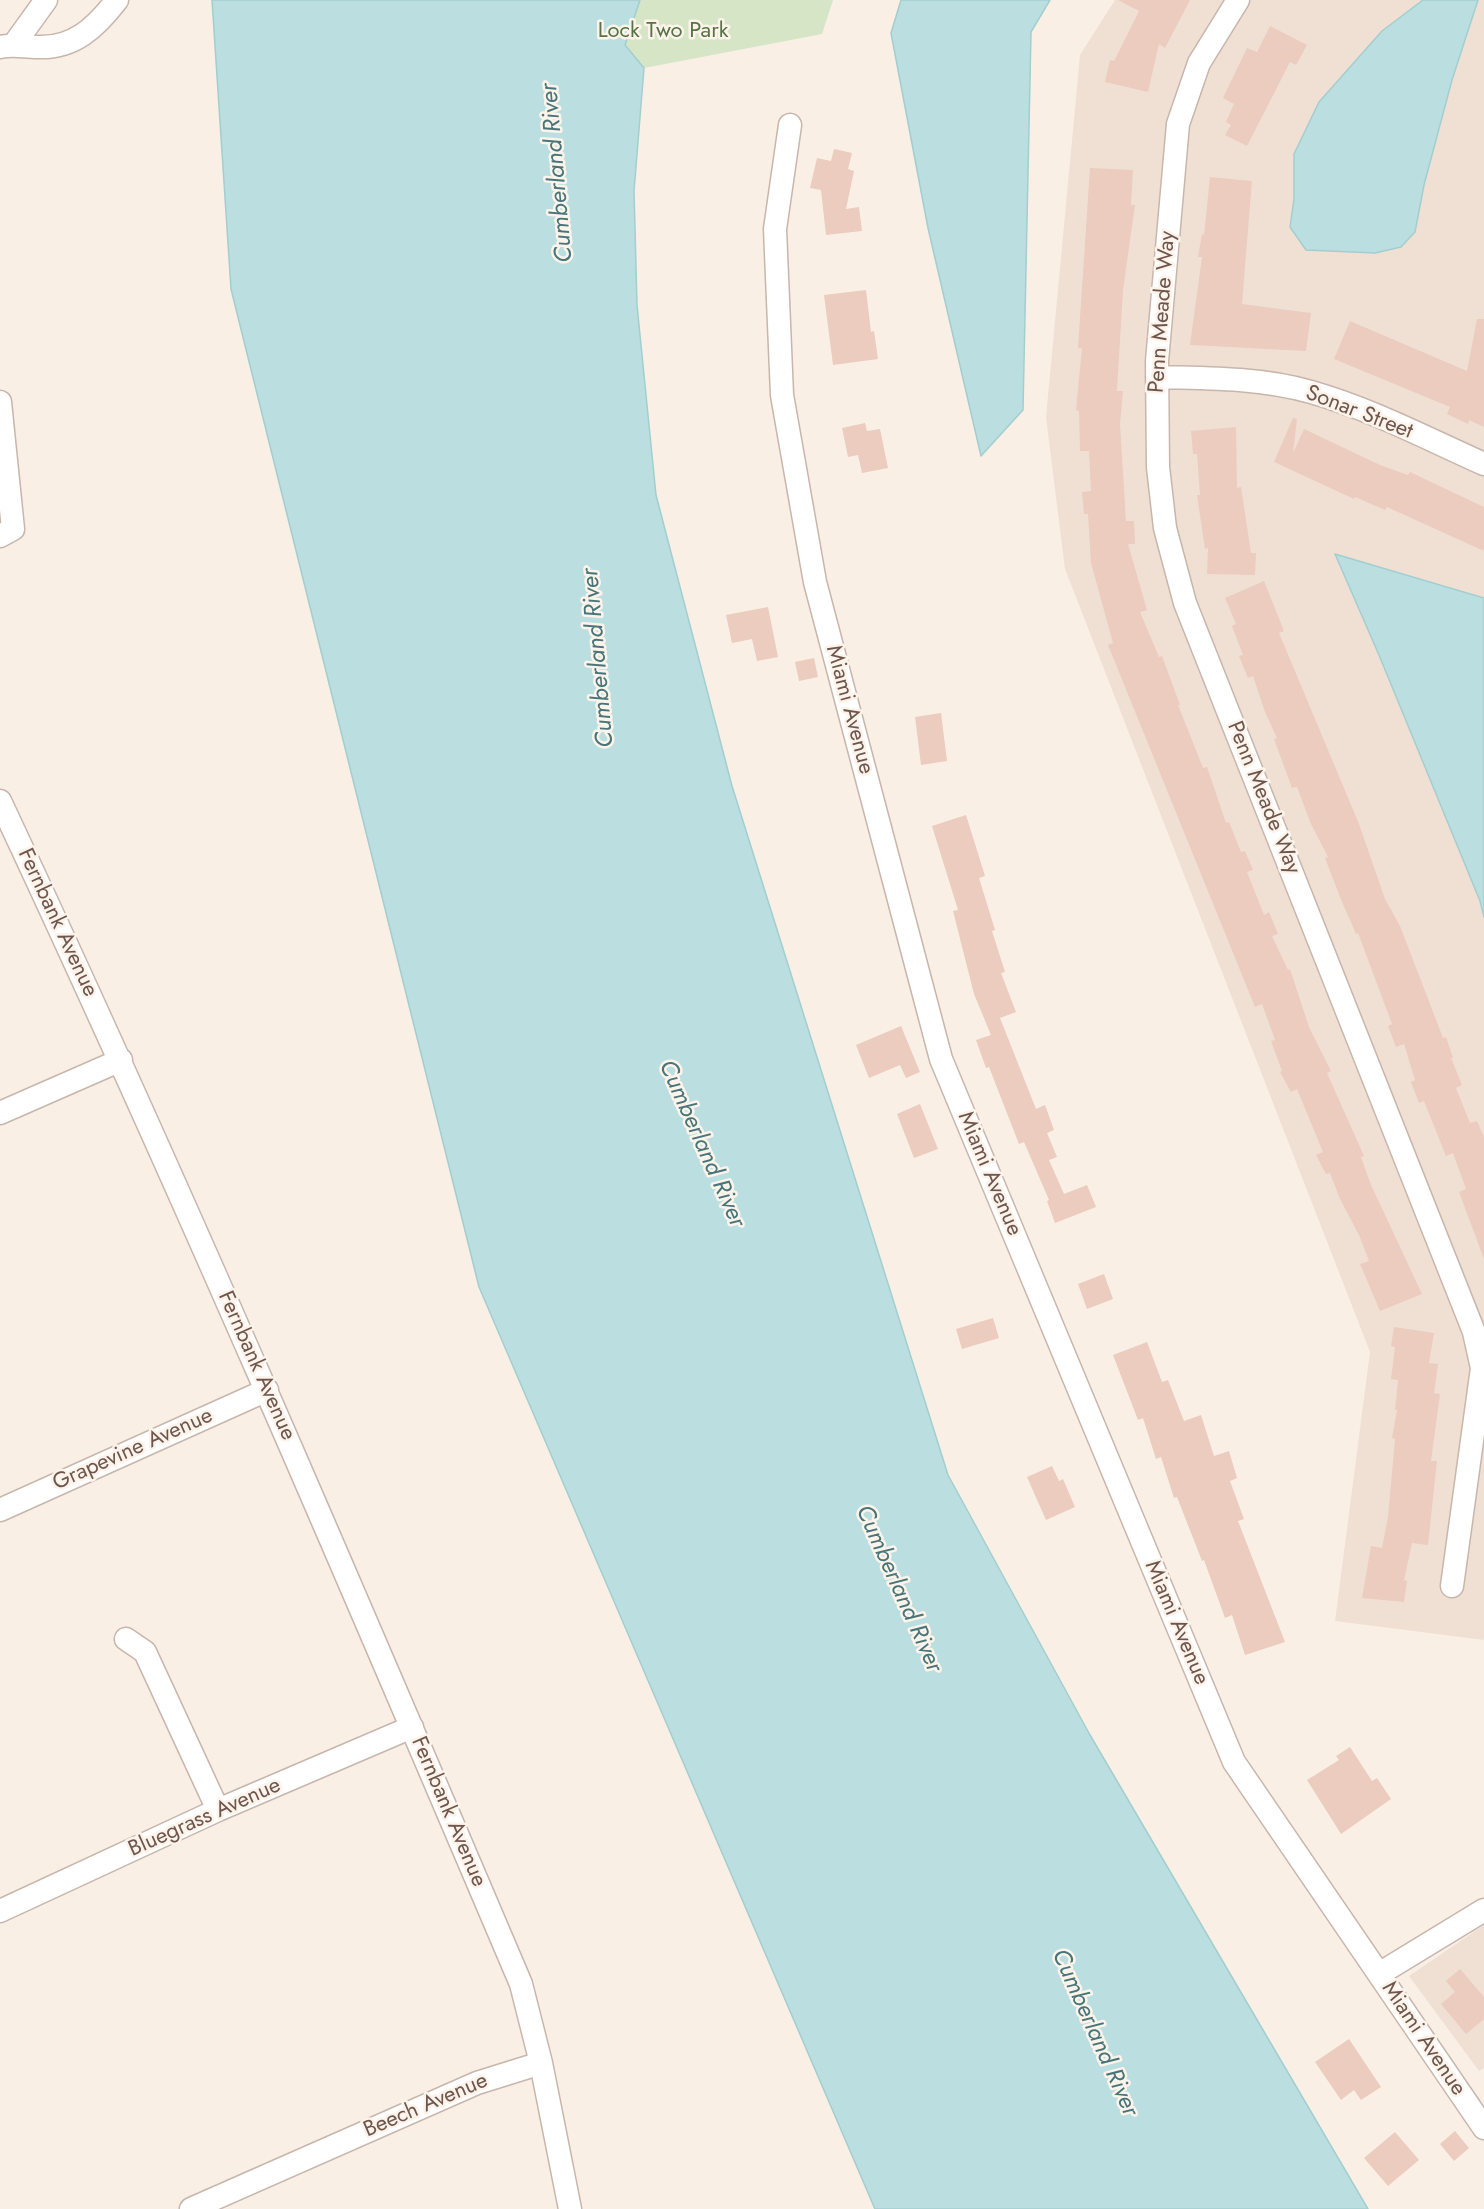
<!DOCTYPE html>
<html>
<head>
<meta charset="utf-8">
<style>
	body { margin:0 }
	canvas { display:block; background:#f9efe4 }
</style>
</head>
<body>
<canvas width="1484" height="2209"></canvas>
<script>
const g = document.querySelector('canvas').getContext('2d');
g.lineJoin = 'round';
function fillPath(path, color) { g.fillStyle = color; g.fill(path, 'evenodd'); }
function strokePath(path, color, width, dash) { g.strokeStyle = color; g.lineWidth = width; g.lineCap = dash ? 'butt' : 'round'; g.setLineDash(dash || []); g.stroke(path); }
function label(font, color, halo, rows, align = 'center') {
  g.font = font + ' Jost,sans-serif'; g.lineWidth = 5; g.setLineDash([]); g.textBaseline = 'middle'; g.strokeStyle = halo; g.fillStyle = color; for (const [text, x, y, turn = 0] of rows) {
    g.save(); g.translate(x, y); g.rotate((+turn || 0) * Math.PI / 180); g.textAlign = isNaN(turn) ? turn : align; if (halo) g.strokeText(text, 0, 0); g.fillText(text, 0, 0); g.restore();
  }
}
fillPath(new Path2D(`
	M 1115,0 L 1484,0 L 1484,1640 L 1335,1621 L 1370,1352 L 1065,569 L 1046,417 L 1080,55 Z
	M 1484,1925 L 1484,2068 L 1479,2071 L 1409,1976 Z`), '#f0e0d4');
fillPath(new Path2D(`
	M 640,0 L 833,0 L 822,34 L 644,68 L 624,45 Z`), '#d5e5c5');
const water = new Path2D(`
	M 212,0 L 640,0 L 625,45 L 644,68 L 634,191 L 637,305 L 656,495 L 732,786 L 948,1475 L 1090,1735 L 1368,2209 L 875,2209 L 479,1287 L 231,289 Z
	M 901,0 L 1050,0 L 1031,32 L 1023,410 L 981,456 L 928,228 L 891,33 Z
	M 1423,0 L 1478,0 L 1452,80 L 1424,185 L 1415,232 L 1401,247 L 1375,253 L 1306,250 L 1290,227 L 1294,199 L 1294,154 L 1319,102 L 1382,31 Z
	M 1335,554 L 1484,598 L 1484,917 L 1480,901 L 1379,655 Z`);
fillPath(water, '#bbdee0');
strokePath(water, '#a3ced0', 1.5);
fillPath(new Path2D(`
	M 1118,0 L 1190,0 L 1165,48 L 1159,44 L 1148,92 L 1105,82 L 1110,60 L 1114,61 L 1139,11 Z
	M 1270,26 L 1307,45 L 1296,65 L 1290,62 L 1247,146 L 1225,135 L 1231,125 L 1226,122 L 1234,104 L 1223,98 L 1247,48 L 1257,52 Z
	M 834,149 L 852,153 L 848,169 L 854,171 L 846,209 L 859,207 L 862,231 L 826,235 L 821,190 L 810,188 L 817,158 L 831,161 Z
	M 1090,168 L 1133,170 L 1131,205 L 1135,205 L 1123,290 L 1117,391 L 1123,391 L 1120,424 L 1126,521 L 1134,521 L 1135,544 L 1128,544 L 1147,610 L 1140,612 L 1159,657 L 1162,656 L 1180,705 L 1178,705 L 1203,768 L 1207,767 L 1226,823 L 1229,822 L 1241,852 L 1245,851 L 1253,870 L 1247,872 L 1264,915 L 1269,912 L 1278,934 L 1272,936 L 1288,970 L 1290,969 L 1309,1027 L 1331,1071 L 1327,1073 L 1364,1156 L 1361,1157 L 1371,1185 L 1422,1294 L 1380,1311 L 1360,1264 L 1369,1261 L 1359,1235 L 1340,1199 L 1330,1173 L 1326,1174 L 1316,1155 L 1323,1152 L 1297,1089 L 1291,1092 L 1280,1072 L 1282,1071 L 1271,1041 L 1275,1040 L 1262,1004 L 1255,1007 L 1108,645 L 1113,643 L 1091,563 L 1088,514 L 1084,514 L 1082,492 L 1091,491 L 1089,451 L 1080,451 L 1079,411 L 1076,410 L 1082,348 L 1078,348 Z
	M 1210,177 L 1252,181 L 1242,304 L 1311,313 L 1306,351 L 1190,345 L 1202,257 L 1198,257 L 1202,234 L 1204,235 Z
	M 866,290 L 871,332 L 874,331 L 878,359 L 833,365 L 824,295 Z
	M 1477,319 L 1484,319 L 1484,427 L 1469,420 L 1468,424 L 1447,414 L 1450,407 L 1334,359 L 1350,321 L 1467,371 Z
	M 1293,418 L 1297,419 L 1293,453 L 1304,429 L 1380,465 L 1408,475 L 1410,472 L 1484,507 L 1484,551 L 1387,507 L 1385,510 L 1355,497 L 1354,499 L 1274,462 Z
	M 865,423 L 867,431 L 880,429 L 888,468 L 862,473 L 858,455 L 848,457 L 842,428 Z
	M 1236,427 L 1237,488 L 1241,487 L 1251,553 L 1256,553 L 1255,575 L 1207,574 L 1208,548 L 1205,549 L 1197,495 L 1200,495 L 1197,454 L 1193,454 L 1191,431 Z
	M 1264,581 L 1284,631 L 1279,633 L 1359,824 L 1385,899 L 1400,926 L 1443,1038 L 1446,1037 L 1453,1058 L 1451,1058 L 1462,1085 L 1456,1088 L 1470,1123 L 1477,1121 L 1484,1137 L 1484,1259 L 1459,1192 L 1466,1189 L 1453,1153 L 1446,1156 L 1424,1101 L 1419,1103 L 1411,1082 L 1415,1080 L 1404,1044 L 1396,1047 L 1388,1026 L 1392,1024 L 1358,933 L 1356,934 L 1340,897 L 1325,858 L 1328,857 L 1311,824 L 1297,787 L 1292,788 L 1274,739 L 1277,738 L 1265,712 L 1253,676 L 1248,678 L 1239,656 L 1243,655 L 1232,626 L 1236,624 L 1225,598 Z
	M 768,607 L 778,657 L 757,661 L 752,639 L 732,643 L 726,615 Z
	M 814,658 L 818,677 L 799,681 L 795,662 Z
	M 941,713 L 947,761 L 921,765 L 915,717 Z
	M 966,815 L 985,876 L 979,878 L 995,930 L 992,931 L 1005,972 L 1001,973 L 1016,1012 L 1000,1018 L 1036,1109 L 1045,1105 L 1054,1130 L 1047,1133 L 1057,1157 L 1049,1160 L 1064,1194 L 1087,1185 L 1096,1207 L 1055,1223 L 1047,1201 L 1049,1200 L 1024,1142 L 1019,1144 L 989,1067 L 986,1068 L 976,1040 L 991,1035 L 974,994 L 953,911 L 958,910 L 932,826 Z
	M 901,1026 L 920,1072 L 906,1078 L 900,1065 L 869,1078 L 856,1045 Z
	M 920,1104 L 938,1149 L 914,1158 L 897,1114 Z
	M 1104,1274 L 1113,1299 L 1087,1309 L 1078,1284 Z
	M 993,1318 L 999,1338 L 962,1349 L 956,1329 Z
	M 1394,1327 L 1434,1333 L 1429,1363 L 1438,1364 L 1434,1393 L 1440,1394 L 1431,1461 L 1437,1461 L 1428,1545 L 1412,1543 L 1404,1580 L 1407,1581 L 1404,1602 L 1362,1598 L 1371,1546 L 1382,1548 L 1388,1517 L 1395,1439 L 1392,1438 L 1397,1410 L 1395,1410 L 1398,1380 L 1391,1379 L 1395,1347 L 1391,1346 Z
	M 1147,1342 L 1162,1382 L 1168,1380 L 1184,1421 L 1201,1415 L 1214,1456 L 1229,1451 L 1237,1478 L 1230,1481 L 1244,1519 L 1238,1521 L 1285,1642 L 1245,1655 L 1232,1615 L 1225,1618 L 1204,1560 L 1202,1561 L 1177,1497 L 1174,1498 L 1161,1457 L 1156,1459 L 1143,1418 L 1138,1420 L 1113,1355 Z
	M 1052,1466 L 1059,1481 L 1063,1479 L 1075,1507 L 1046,1520 L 1027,1477 Z
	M 1350,1747 L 1372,1781 L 1377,1778 L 1391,1799 L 1341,1834 L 1307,1780 L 1339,1760 L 1336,1756 Z
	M 1460,1969 L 1484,1997 L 1484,2019 L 1466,2034 L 1441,2004 L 1455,1992 L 1446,1981 Z
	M 1349,2039 L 1381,2087 L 1361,2100 L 1354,2090 L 1341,2100 L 1315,2062 Z
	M 1455,2131 L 1469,2148 L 1454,2161 L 1440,2144 Z
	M 1395,2132 L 1419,2160 L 1388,2186 L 1364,2158 Z`), '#ebccbf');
const minor = new Path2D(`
	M 1238,0 L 1199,63 L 1178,124 L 1157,361 L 1158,467 L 1165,528 L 1185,603 L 1474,1332 L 1482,1368 L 1452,1586
	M 15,43 L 46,0
	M 0,47 C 14,44 23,47 37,47 C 74,49 96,27 117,0
	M 790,125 L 775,229 L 782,395 L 815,582 L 941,1059 L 1234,1762 L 1484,2128
	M 1157,377 C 1208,378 1262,378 1311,392 C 1371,409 1428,439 1484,464
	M 0,402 L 13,529 L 0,536
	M 0,801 C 183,1191 352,1587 521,1984 L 541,2063 L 570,2209
	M 0,1113 L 121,1060
	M 0,1510 L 267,1390
	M 126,1639 L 145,1652 L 218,1810
	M 0,1911 L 218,1810 L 412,1727
	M 1379,1974 L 1484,1910
	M 191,2209 L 477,2083 L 541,2063`);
strokePath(minor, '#c8b6ac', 25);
strokePath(minor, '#fff', 22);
label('22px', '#587347', '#fcf3ea', [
	["Lock Two Park",663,32]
]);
label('22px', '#6e564d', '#fcf3ea', [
	["Penn Meade Way",1163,312,-86],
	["Sonar Street",1359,413,21],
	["Miami Avenue",849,710,75],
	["Penn Meade Way",1263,798,68],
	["Fernbank Avenue",57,923,65],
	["Miami Avenue",989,1174,67],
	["Fernbank Avenue",256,1366,66],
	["Grapevine Avenue",133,1450,-24],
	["Miami Avenue",1176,1623,67],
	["Fernbank Avenue",448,1812,67],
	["Bluegrass Avenue",205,1818,-24],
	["Miami Avenue",1423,2039,56],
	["Beech Avenue",426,2106,-23]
]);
label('italic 24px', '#477579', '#fcf3ea', [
	["Cumberland River",558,173,-95],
	["Cumberland River",599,658,-95],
	["Cumberland River",701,1144,66],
	["Cumberland River",898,1589,66],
	["Cumberland River",1094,2033,66]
]);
</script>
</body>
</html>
